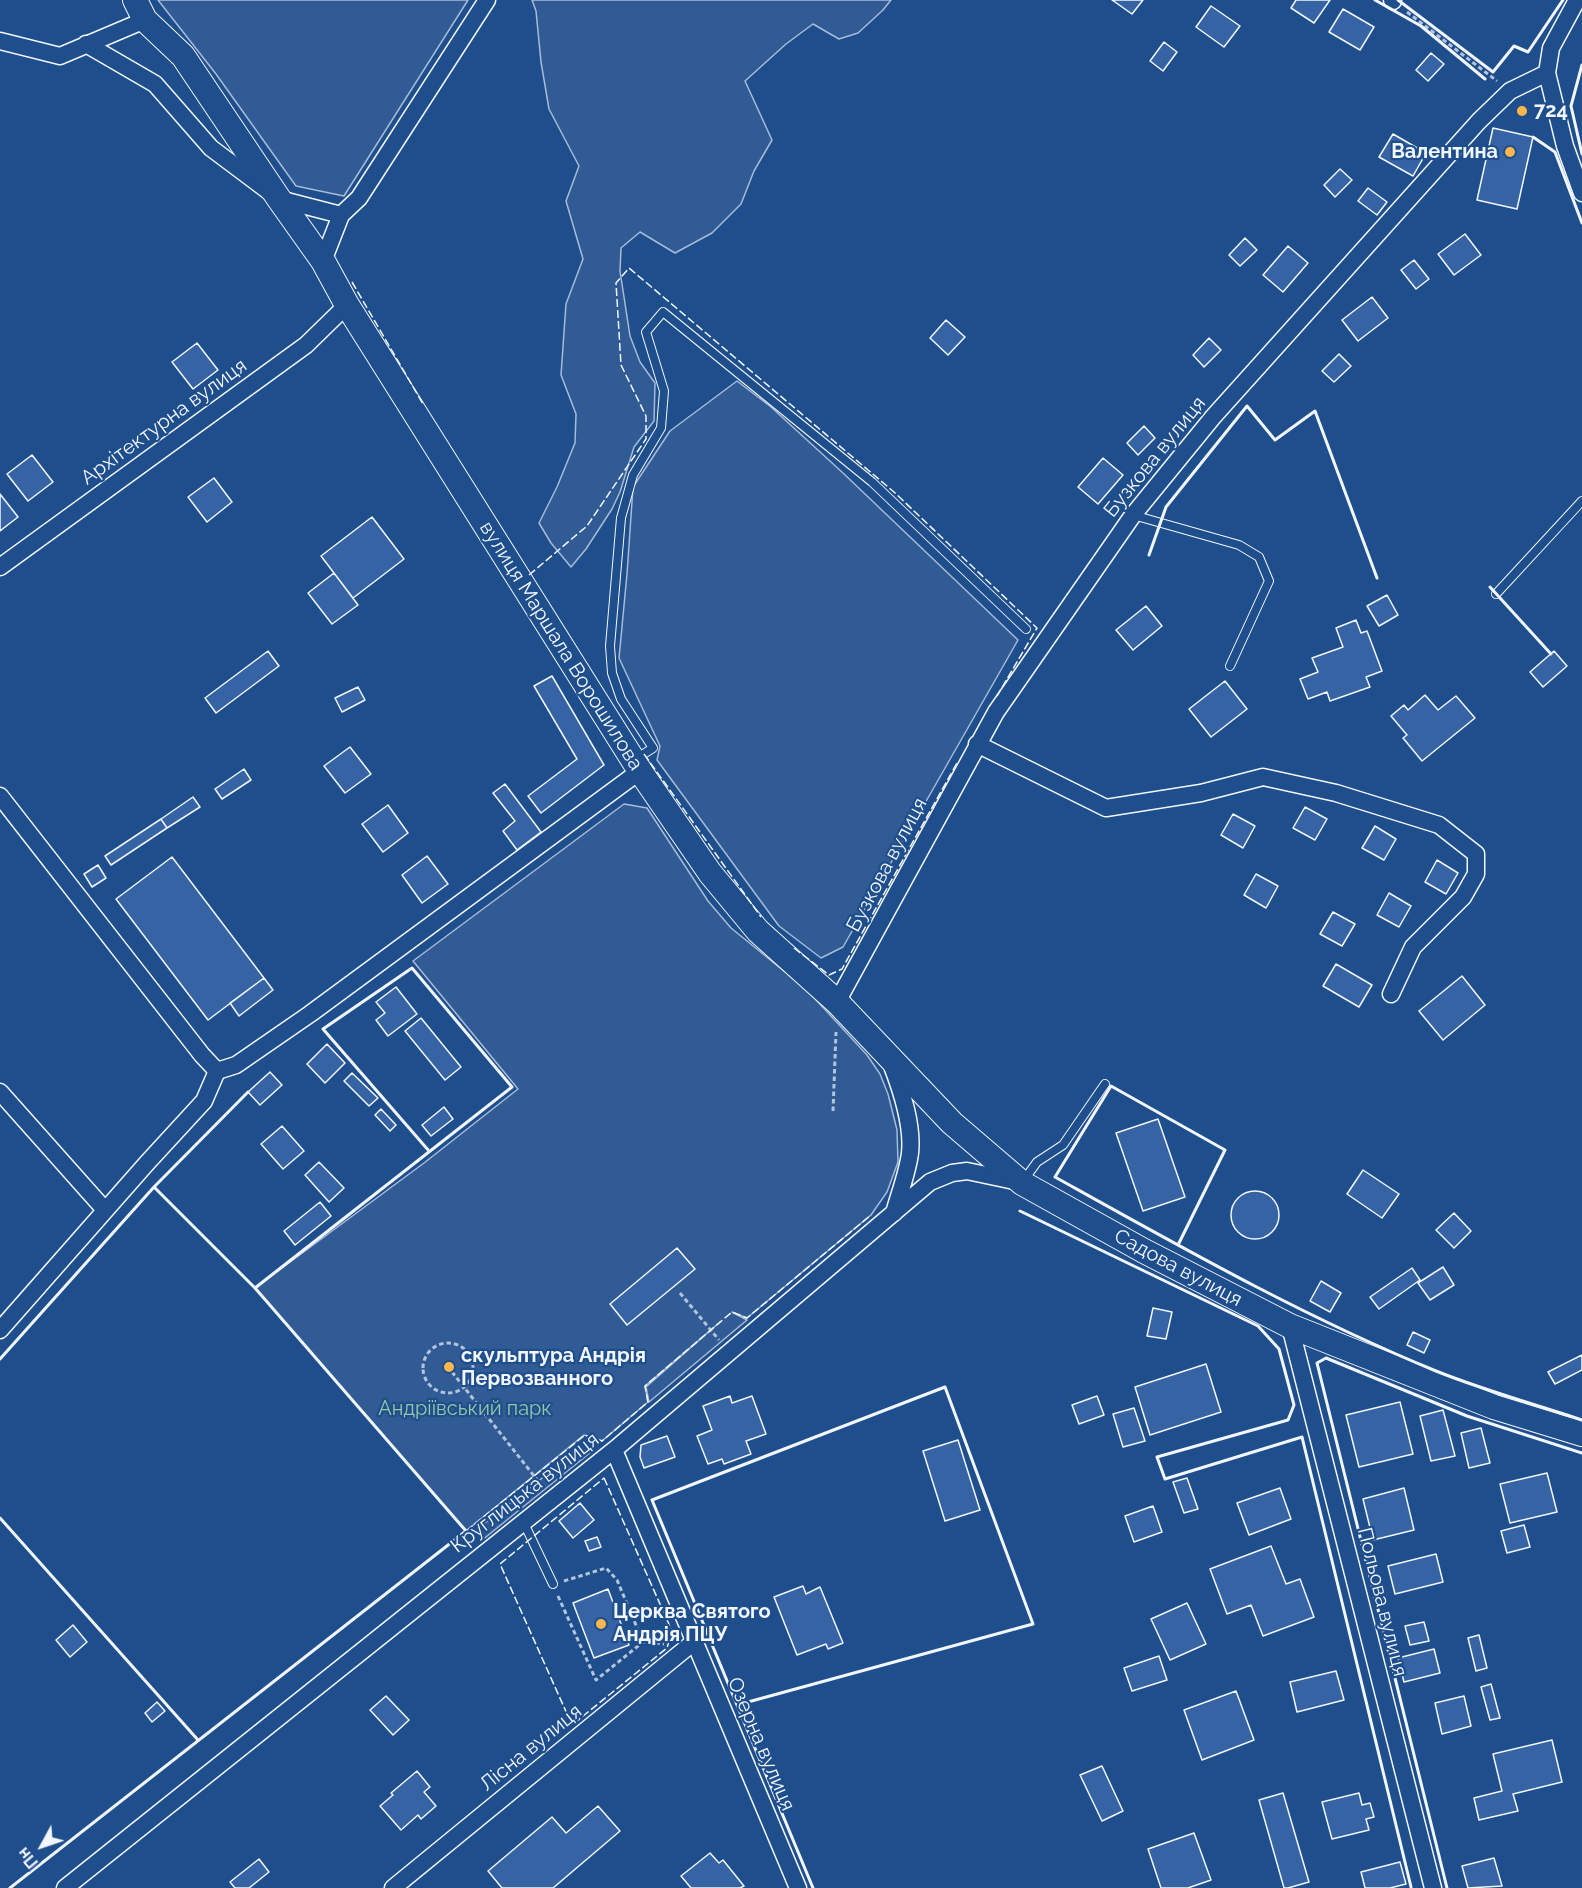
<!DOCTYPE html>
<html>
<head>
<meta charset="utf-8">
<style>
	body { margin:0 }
	#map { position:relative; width:1582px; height:1888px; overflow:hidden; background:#1f4e8c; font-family:Raleway,sans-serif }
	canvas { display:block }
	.north { position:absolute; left:12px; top:1816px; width:60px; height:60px; -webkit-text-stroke:4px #1f4e8c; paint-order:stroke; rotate:230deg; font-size:16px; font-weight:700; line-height:24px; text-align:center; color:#f2f6ff }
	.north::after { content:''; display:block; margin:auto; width:21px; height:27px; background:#f2f6ff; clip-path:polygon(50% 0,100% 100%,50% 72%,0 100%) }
</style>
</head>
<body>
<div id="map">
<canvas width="1582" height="1888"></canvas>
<div class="north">Пн</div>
</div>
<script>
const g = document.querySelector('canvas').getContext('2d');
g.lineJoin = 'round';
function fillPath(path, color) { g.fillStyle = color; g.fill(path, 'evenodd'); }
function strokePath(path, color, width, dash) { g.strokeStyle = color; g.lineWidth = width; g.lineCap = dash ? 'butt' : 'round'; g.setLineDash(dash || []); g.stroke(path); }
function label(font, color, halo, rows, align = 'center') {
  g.font = font + ' Raleway,sans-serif'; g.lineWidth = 4.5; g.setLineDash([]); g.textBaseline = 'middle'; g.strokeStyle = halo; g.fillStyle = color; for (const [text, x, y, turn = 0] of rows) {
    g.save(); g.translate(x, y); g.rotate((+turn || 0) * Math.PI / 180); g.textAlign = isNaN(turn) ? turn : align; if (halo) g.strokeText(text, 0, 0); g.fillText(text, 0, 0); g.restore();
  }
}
const built = new Path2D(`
	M 158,0 L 468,0 L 344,196 L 296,186 L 216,74 Z
	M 532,0 L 891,0 L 883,10 L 858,33 L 839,39 L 813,24 L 786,44 L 745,81 L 772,140 L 754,171 L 741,204 L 712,233 L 675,253 L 640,232 L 621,248 L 620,271 L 630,336 L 640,362 L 655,383 L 654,421 L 634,447 L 620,492 L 612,509 L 586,549 L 571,567 L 551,543 L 539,523 L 557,487 L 575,443 L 576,414 L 561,375 L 566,304 L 583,259 L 566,201 L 579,166 L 549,109 L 541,62 L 536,11 Z
	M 737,381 L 771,407 L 843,473 L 1018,640 L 843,947 L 821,958 L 779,926 L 657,760 L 660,746 L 619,658 L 627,574 L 633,487 L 670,431 Z
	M 624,804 L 647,808 L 708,901 L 731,928 L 806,989 L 867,1055 L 880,1074 L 888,1094 L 897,1130 L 898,1162 L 887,1192 L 871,1215 L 747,1318 L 732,1312 L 747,1320 L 649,1402 L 646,1387 L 720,1322 L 645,1386 L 648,1402 L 602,1441 L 584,1435 L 466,1531 L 255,1288 L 424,1163 L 518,1089 L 413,961 Z
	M 579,1449 L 591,1452 L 481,1541 L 480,1527 Z`);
fillPath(built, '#305b95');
strokePath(built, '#a8bbd7', 1.5);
const building = new Path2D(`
	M 1112,0 L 1143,0 L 1132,14 Z
	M 1296,0 L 1330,0 L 1314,23 L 1291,8 Z
	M 1211,6 L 1240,26 L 1224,47 L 1196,27 Z
	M 1343,9 L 1374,27 L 1360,50 L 1329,32 Z
	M 1164,42 L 1177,52 L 1163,71 L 1150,61 Z
	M 1431,53 L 1444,64 L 1428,81 L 1416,70 Z
	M 1493,128 L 1533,137 L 1517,209 L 1477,200 Z
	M 1393,134 L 1426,153 L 1413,176 L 1379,157 Z
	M 1340,169 L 1352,180 L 1335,197 L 1324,185 Z
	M 1368,188 L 1387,202 L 1377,215 L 1358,201 Z
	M 1465,234 L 1481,255 L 1454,275 L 1438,254 Z
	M 1245,238 L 1257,250 L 1240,266 L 1229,255 Z
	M 1288,246 L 1308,263 L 1283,292 L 1263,275 Z
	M 1414,260 L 1429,279 L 1416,289 L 1401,270 Z
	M 1372,297 L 1388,318 L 1358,341 L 1342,320 Z
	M 946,320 L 965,337 L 948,355 L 930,338 Z
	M 1209,338 L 1221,350 L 1204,367 L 1193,355 Z
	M 197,343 L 218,370 L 193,389 L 172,362 Z
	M 1339,354 L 1351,366 L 1334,382 L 1322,371 Z
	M 1144,426 L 1155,438 L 1138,455 L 1127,443 Z
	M 32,455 L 53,482 L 28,501 L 7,474 Z
	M 1103,458 L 1123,475 L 1098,504 L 1078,487 Z
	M 214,478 L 232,502 L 207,522 L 188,497 Z
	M 0,494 L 18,517 L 0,531 Z
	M 372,517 L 404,559 L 353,598 L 321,556 Z
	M 334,573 L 358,605 L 332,624 L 308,593 Z
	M 1387,595 L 1398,615 L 1379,626 L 1367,606 Z
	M 1146,606 L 1162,626 L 1133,650 L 1116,630 Z
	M 1356,620 L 1361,633 L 1367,631 L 1382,671 L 1366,677 L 1370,687 L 1330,701 L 1327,692 L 1308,699 L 1300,679 L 1318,672 L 1312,658 L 1343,647 L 1336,628 Z
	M 268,651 L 279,666 L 216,713 L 205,698 Z
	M 1554,651 L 1567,666 L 1543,687 L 1530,672 Z
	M 552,676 L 604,765 L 541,813 L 528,796 L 577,759 L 534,686 Z
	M 1225,681 L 1247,709 L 1211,737 L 1189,709 Z
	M 358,687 L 365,700 L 342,712 L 335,698 Z
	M 1425,695 L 1438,710 L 1456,696 L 1475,718 L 1422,761 L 1403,738 L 1407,735 L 1391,716 L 1404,705 L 1408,710 Z
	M 350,747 L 371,774 L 345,793 L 324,766 Z
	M 244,769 L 251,780 L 222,799 L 215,789 Z
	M 505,784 L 541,832 L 517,850 L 503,831 L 515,821 L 493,793 Z
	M 193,797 L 200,807 L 167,828 L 161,819 Z
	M 388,805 L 408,833 L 383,852 L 362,824 Z
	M 1305,807 L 1327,819 L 1315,840 L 1293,828 Z
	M 1233,814 L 1255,826 L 1243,848 L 1221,835 Z
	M 161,819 L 167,828 L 111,865 L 105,856 Z
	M 1375,826 L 1396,839 L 1384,860 L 1362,848 Z
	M 427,856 L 448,884 L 422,903 L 402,875 Z
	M 172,857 L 264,978 L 208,1020 L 116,899 Z
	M 1437,860 L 1458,873 L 1446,894 L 1425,882 Z
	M 98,865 L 106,878 L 92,887 L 84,874 Z
	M 1256,874 L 1278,886 L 1266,908 L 1244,895 Z
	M 1389,893 L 1411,906 L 1399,927 L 1377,915 Z
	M 1333,912 L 1355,924 L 1342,946 L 1320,934 Z
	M 1336,964 L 1372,985 L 1359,1007 L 1323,986 Z
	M 1462,976 L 1485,1005 L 1443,1040 L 1419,1011 Z
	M 264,978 L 273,990 L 239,1016 L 230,1003 Z
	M 396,987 L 417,1014 L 388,1036 L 376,1020 L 385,1013 L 376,1002 Z
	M 421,1018 L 461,1067 L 445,1080 L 405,1031 Z
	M 327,1044 L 345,1063 L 325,1083 L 307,1064 Z
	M 270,1072 L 282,1085 L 260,1105 L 248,1092 Z
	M 352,1073 L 378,1098 L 369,1106 L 344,1081 Z
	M 444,1107 L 453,1119 L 431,1136 L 422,1125 Z
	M 381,1109 L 396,1125 L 390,1131 L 375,1115 Z
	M 1158,1119 L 1185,1197 L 1143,1211 L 1116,1133 Z
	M 282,1126 L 304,1151 L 283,1169 L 261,1144 Z
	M 319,1162 L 344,1188 L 329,1202 L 305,1175 Z
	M 1363,1170 L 1399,1194 L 1382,1218 L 1347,1194 Z
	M1231 1215a24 24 0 1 1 48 0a24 24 0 1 1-48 0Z
	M 320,1202 L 331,1216 L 295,1245 L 284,1231 Z
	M 1454,1213 L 1471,1231 L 1454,1248 L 1436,1230 Z
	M 677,1248 L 695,1269 L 627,1325 L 610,1304 Z
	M 1443,1267 L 1454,1285 L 1430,1300 L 1418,1283 Z
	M 1412,1268 L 1420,1280 L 1379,1309 L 1370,1297 Z
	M 1321,1281 L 1341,1293 L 1330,1312 L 1310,1301 Z
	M 1153,1308 L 1172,1312 L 1166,1339 L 1147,1336 Z
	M 1413,1332 L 1430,1340 L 1424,1353 L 1407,1345 Z
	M 1582,1355 L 1582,1370 L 1555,1384 L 1548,1372 Z
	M 1206,1364 L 1221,1412 L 1150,1435 L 1135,1387 Z
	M 730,1396 L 732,1403 L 752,1396 L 766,1434 L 746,1441 L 751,1454 L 724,1464 L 722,1459 L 708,1464 L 697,1436 L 712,1430 L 703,1406 Z
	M 1097,1396 L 1104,1415 L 1079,1424 L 1072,1405 Z
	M 1400,1402 L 1413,1454 L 1359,1467 L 1346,1415 Z
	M 1134,1408 L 1145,1441 L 1123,1447 L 1113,1414 Z
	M 1443,1410 L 1455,1456 L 1431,1461 L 1420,1416 Z
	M 1481,1428 L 1490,1463 L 1469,1468 L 1461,1433 Z
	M 667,1436 L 675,1457 L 644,1468 L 640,1457 L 641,1445 Z
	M 958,1440 L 980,1510 L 945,1521 L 923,1451 Z
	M 1547,1473 L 1557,1512 L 1510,1523 L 1500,1484 Z
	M 1187,1478 L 1198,1509 L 1184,1513 L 1173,1482 Z
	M 1280,1488 L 1291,1519 L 1249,1535 L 1237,1503 Z
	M 1404,1488 L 1414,1530 L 1373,1540 L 1363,1499 Z
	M 580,1503 L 594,1520 L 573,1538 L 559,1521 Z
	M 1153,1506 L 1162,1532 L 1134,1542 L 1125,1516 Z
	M 1524,1525 L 1530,1547 L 1507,1553 L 1501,1531 Z
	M 597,1537 L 601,1547 L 589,1551 L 585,1541 Z
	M 1271,1546 L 1286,1584 L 1300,1579 L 1314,1617 L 1263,1636 L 1251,1605 L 1227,1614 L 1210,1569 Z
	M 1436,1554 L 1443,1582 L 1395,1594 L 1388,1566 Z
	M 803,1586 L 806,1594 L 820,1587 L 843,1643 L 828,1649 L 826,1644 L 797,1655 L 774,1597 Z
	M 608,1589 L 629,1645 L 594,1658 L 573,1603 Z
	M 1187,1603 L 1206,1644 L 1170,1660 L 1151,1619 Z
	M 1424,1622 L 1429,1641 L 1410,1645 L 1405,1626 Z
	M 73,1625 L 87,1642 L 70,1657 L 56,1640 Z
	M 1479,1635 L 1487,1668 L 1476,1671 L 1468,1638 Z
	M 1434,1649 L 1440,1673 L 1404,1682 L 1398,1658 Z
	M 1159,1656 L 1167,1680 L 1132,1691 L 1124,1668 Z
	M 1336,1671 L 1344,1700 L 1297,1712 L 1290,1682 Z
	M 1491,1684 L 1500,1718 L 1490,1720 L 1481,1687 Z
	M 1236,1691 L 1254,1740 L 1202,1760 L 1184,1710 Z
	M 386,1696 L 409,1720 L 393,1735 L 370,1710 Z
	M 1464,1696 L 1471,1726 L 1442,1734 L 1435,1703 Z
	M 157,1702 L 165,1711 L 152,1722 L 145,1713 Z
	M 1552,1740 L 1562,1782 L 1513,1794 L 1518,1811 L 1479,1820 L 1474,1798 L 1502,1791 L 1493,1754 Z
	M 1102,1766 L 1123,1811 L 1102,1821 L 1080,1775 Z
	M 417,1771 L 430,1787 L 424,1792 L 436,1806 L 421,1819 L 418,1815 L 401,1830 L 380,1806 L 393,1795 L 391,1793 Z
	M 1283,1793 L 1309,1882 L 1288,1888 L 1284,1888 L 1259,1800 Z
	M 1359,1793 L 1362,1805 L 1370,1803 L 1374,1817 L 1366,1819 L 1369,1830 L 1332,1839 L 1322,1802 Z
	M 598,1806 L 620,1831 L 553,1888 L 502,1888 L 488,1871 L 552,1817 L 566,1833 Z
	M 1194,1833 L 1211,1880 L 1188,1888 L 1161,1888 L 1148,1849 Z
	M 710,1853 L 719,1863 L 723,1860 L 744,1886 L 740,1888 L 691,1888 L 681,1876 Z
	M 1494,1858 L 1502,1886 L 1468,1888 L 1462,1866 Z
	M 259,1859 L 269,1872 L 249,1888 L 235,1888 L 230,1882 Z
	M 1400,1862 L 1406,1884 L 1390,1888 L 1365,1888 L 1361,1872 Z`);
fillPath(building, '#3563a3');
strokePath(building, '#f2f6ff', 1.5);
const lane = new Path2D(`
	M 1133,515 L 1239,545 L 1259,557 L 1269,581 L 1230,666
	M 1496,594 L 1582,501
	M 634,760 L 653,748 L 621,699 L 612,673 L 610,646 L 621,518 L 633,475 L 661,428 L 664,391 L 646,332 L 663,312 L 872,482 L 1026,629
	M 1024,1180 L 1037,1162 L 1063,1145 L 1105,1084
	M 523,1521 L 553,1584`);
const street = new Path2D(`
	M 1392,0 L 1393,1
	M 0,41 L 60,56 L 145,20
	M 86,44 L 155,84 L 211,148 L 279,199 L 341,215
	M 1547,73 L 1565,146 L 1582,193
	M 323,261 L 341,215 L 359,198 L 487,0
	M 0,567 L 306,345 L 347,305
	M 977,744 L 1106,808 L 1201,793 L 1263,777 L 1336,793 L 1439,825 L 1476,854 L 1476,874 L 1463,897 L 1413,947 L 1391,994
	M 0,796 L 202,1055 L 217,1071 L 236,1065 L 310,1014 L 640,771
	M 837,1002 L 996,712 L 1133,515 L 1213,417 L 1479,121 L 1510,91 L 1547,73 L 1551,48 L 1577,0
	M 892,1066 C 902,1092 913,1125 910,1153 C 908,1171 899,1195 894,1213
	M 0,1092 L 105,1210
	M 1290,1326 L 1433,1888
	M 0,1330 L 147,1163 L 204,1101 L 217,1071
	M 614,1450 L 798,1888
	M 65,1888 L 614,1450 L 930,1182 L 952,1173 L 967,1171 L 1019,1182
	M 393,1888 L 695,1641`);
const secondary = new Path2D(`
	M 135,0 L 145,20 L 183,56 L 279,199 L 323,261 L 347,305 L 640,771 L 710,873 L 758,931 L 837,1002 L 952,1123 L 1022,1183 L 1144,1251 L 1290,1326 L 1494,1407 L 1582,1434`);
strokePath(lane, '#f2f6ff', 10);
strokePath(street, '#f2f6ff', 19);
strokePath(secondary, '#f2f6ff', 26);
strokePath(new Path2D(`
	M 1407,12 L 1497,81
	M 833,1111 L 836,1032
	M 680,1293 L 719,1340
	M423 1368a25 25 0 1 1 50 0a25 25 0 1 1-50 0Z
	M 452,1372 L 542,1486
	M 564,1581 L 606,1568 L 617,1580 L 643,1642
	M 558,1596 L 596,1680 L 643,1642 L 664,1644`), '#b3c4dc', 3, [4.5, 3]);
strokePath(lane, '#1f4e8c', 8);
strokePath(street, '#1f4e8c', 16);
strokePath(secondary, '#1f4e8c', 24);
strokePath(new Path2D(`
	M 352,282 L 423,404
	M 529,575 L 587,526 L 646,439 L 646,416 L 621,365 L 616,283 L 629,268 L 894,492 L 1037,628 L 997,696
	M 644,754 L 761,917
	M 794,948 L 829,975 L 842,969 L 957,763
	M 604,1478 L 672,1631 L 667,1648 L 572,1725 L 500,1564 Z
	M 466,1531 L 585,1435 L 602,1441 L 648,1402 L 645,1386 L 732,1312 L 747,1318 L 871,1215`), '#f2f6ff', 1.5, [8, 3]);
strokePath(new Path2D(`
	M 1375,0 L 1421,26 L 1485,79
	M 1398,0 L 1493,72 L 1514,46 L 1528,52 L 1563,0
	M 1582,65 L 1571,106 L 1582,154
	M 1533,137 L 1555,152 L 1582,223
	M 1149,555 L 1166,507 L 1247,406 L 1275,440 L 1315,411 L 1377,578
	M 1490,587 L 1551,654
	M 154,1187 L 248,1092
	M 1020,1211 L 1258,1326 L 1279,1349 L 1294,1405 L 1288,1420 L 1157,1457 L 1165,1479 L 1302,1437 L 1411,1887
	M 1178,1245 L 1225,1150 L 1111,1086 L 1055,1177 C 1179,1246 1304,1317 1436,1371 C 1483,1390 1534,1404 1582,1420
	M 255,1288 L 512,1087 L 412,968 L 323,1029 L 429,1151
	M 0,1359 L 154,1187 L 255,1288 L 466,1531 L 10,1888
	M 0,1518 L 198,1740
	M 737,1705 L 1033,1624 L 945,1387 L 652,1500 L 813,1888
	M 1447,1888 L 1317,1363 L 1326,1358 L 1467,1416 L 1582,1453`), '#f2f6ff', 3);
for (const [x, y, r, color] of [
	[1522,111,6,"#ffb74d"],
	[1510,152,6,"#ffb74d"],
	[449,1367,6,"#ffb74d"],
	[601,1624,6,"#ffb74d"]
]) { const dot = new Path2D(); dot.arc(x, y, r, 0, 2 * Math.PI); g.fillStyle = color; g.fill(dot); strokePath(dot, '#1f4e8c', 2); }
label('bold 20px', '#f2f6ff', '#1f4e8c', [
	["724",1534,111],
	["Валентина",1498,152,"right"],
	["скульптура Андрія",461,1356],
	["Первозванного",461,1379],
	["Церква Святого",613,1612],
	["Андрія ПЦУ",613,1635]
], 'left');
label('20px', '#f2f6ff', '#1f4e8c', [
	["Архітектурна вулиця",164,422,-36],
	["Бузкова вулиця",1155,457,-51],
	["вулиця Маршала Ворошилова",561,646,58],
	["Бузкова вулиця",887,865,-62],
	["Садова вулиця",1178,1268,28],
	["Круглицька вулиця",525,1493,-38],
	["Польова вулиця",1382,1602,76],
	["Озерна вулиця",761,1744,67],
	["Лісна вулиця",531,1748,-39]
]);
label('20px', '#97c8a6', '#1f4e8c', [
	["Андріївський парк",465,1409]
]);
</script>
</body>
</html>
